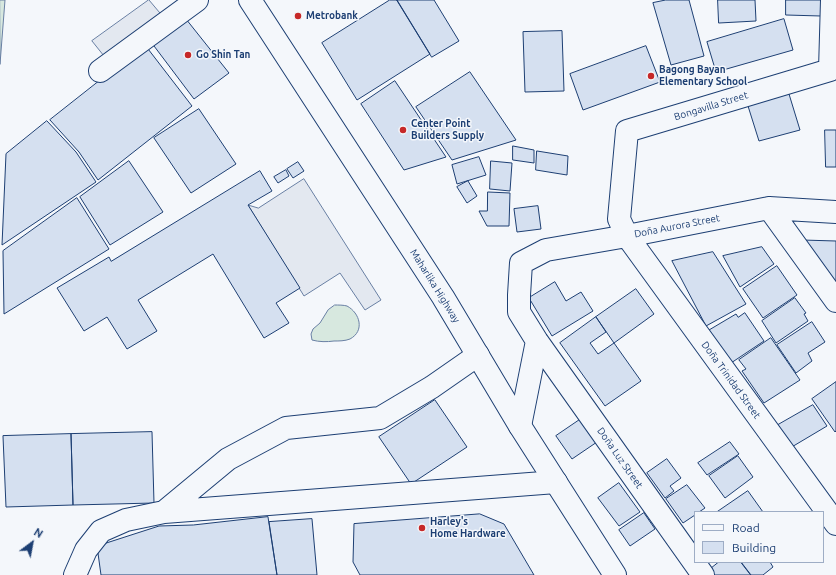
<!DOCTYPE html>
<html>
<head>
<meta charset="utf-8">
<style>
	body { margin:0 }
	#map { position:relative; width:836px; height:575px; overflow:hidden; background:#f4f7fb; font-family:Ubuntu,sans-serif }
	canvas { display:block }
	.legend { position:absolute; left:694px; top:511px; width:130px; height:52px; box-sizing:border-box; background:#f4f7fb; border:1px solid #9eadc5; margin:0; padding:5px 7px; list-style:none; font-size:12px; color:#1d3f73 }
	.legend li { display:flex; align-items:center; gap:8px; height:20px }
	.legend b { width:20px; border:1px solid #9eadc5 }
	.north { position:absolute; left:12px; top:523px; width:40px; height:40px; -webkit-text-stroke:3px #f4f7fb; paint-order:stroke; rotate:32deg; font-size:11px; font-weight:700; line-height:16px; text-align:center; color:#1d3f73 }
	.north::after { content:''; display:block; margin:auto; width:14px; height:18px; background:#1d3f73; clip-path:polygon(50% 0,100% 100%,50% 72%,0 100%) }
</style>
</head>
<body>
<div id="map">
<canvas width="836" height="575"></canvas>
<ul class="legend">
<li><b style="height:5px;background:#f4f7fb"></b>Road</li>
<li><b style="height:11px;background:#d5e0f0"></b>Building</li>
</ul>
<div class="north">N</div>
</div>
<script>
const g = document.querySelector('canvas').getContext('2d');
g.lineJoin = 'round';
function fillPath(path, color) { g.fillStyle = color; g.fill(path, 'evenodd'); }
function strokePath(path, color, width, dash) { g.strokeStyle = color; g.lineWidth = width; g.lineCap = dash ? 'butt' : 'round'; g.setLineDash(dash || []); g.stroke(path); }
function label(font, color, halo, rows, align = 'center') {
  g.font = font + ' Ubuntu,sans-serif'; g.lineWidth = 3; g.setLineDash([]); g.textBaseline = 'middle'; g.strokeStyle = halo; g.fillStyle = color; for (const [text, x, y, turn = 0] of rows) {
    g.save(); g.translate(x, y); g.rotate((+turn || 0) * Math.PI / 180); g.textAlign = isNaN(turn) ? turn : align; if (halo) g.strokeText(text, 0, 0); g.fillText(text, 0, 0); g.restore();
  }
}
const green = new Path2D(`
	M 0,0 L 5,0 L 0,64 Z
	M 335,305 C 338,305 344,305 347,306 C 360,313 365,331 350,339 C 345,341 339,341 334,341 C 327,342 319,342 312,340 L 311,334 L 313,329 L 320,323 L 328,310 Z`);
fillPath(green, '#d7e8df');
strokePath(green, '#687fa3', 1);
const parking = new Path2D(`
	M 149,0 L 165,19 L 108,61 L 92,41 Z
	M 304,179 L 381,300 L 365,310 L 340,273 L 304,296 L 248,205 L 258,208 Z`);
fillPath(parking, '#e3e8f0');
strokePath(parking, '#687fa3', 1);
const building = new Path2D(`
	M 390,0 L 397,0 L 430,54 L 357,100 L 322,43 Z
	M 397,0 L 434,0 L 459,41 L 432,57 Z
	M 666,0 L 689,0 L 704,56 L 671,65 L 653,3 Z
	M 718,0 L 755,0 L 756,21 L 719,23 Z
	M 786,0 L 821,0 L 821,16 L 786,15 Z
	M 182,14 L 229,73 L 194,99 L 148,38 Z
	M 784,19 L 793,50 L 716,72 L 707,42 Z
	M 562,31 L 564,91 L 525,92 L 523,32 Z
	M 145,45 L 192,106 L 98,180 L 79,152 L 50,120 Z
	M 646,46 L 660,82 L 583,110 L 570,74 Z
	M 470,72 L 516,140 L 452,160 L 416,107 Z
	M 395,81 L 446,157 L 404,170 L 361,104 Z
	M 789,94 L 800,130 L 759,141 L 748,106 Z
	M 199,109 L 236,164 L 191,193 L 154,138 Z
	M 47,121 L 76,152 L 96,182 L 2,245 L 6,154 Z
	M 825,130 L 836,130 L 836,167 L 826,167 Z
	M 513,146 L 534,150 L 534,163 L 513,160 Z
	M 537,151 L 568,156 L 567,175 L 536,170 Z
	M 479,157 L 486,175 L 457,184 L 452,165 Z
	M 129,161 L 163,212 L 110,245 L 80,197 Z
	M 491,161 L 512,163 L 510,191 L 490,189 Z
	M 298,162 L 304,171 L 293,178 L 287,169 Z
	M 286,170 L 289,176 L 278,183 L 274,177 Z
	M 260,171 L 272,191 L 248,205 L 300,288 L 276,303 L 289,323 L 264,338 L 213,254 L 138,300 L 157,331 L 127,349 L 107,317 L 84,331 L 57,288 L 109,257 L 111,261 Z
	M 468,181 L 477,196 L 467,203 L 457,187 Z
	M 488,192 L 510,193 L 509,226 L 487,226 L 479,211 L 487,211 Z
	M 77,198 L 109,249 L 4,314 L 3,251 Z
	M 538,206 L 541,229 L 517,232 L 514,209 Z
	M 802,240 L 836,241 L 836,293 Z
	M 762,247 L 774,264 L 740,287 L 723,256 Z
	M 713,252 L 746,304 L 706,326 L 672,261 Z
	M 777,266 L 797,295 L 763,318 L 743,289 Z
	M 555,282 L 566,301 L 581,292 L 593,311 L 552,336 L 529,298 Z
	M 636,289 L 654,314 L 614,343 L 596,317 Z
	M 795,298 L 806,313 L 804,314 L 808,321 L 776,343 L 762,321 Z
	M 745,313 L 764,341 L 731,363 L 709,330 L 736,314 L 738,317 Z
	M 596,317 L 606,332 L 590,343 L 598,354 L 614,343 L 641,381 L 605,406 L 560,343 Z
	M 812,322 L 825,342 L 808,353 L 812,361 L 796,373 L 777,345 Z
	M 771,338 L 800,380 L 764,403 L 742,371 L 746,369 L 739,360 Z
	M 836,382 L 836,431 L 835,432 L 812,399 Z
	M 435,400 L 467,447 L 411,484 L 379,437 Z
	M 813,405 L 827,426 L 785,451 L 771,429 Z
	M 581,419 L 597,442 L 572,459 L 556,436 Z
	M 152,432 L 154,503 L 73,505 L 71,434 Z
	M 71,434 L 73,505 L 6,507 L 3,436 Z
	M 730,442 L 739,454 L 707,475 L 698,463 Z
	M 738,456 L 753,477 L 725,498 L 709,476 Z
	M 667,459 L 681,478 L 670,486 L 674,491 L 665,498 L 647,473 Z
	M 619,483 L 640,512 L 619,526 L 598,498 Z
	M 687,485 L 705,508 L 699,512 L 695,512 L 695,515 L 683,523 L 666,499 Z
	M 748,491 L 763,512 L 717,512 Z
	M 644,513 L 655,529 L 630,546 L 619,530 Z
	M 480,514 L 504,524 L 534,575 L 360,575 L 353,562 L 354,524 Z
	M 268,517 L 277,575 L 101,575 L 97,546 L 159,526 L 193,525 Z
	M 312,519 L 317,575 L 277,575 L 269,522 Z
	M 719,562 L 741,562 L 751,575 L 711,575 L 708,571 Z
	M 741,562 L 770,562 L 773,567 L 763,575 L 751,575 Z`);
fillPath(building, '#d5e0f0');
strokePath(building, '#1d3f73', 1);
const minor = new Path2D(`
	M 832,0 L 830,70 L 627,131 L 619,219 L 627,236 L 836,524
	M 100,71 L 197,0
	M 769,208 L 836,301
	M 520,426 L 537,341
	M 164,512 L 228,459 L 286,428 L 380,418 L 432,387 L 478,355
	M 75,575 L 86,550 L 101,531 L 126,520 L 164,512 L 556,482
	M 703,575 L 537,341 L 519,312 L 519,295 L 521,263 L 546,250 L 627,236 L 769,208 L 836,212`);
const major = new Path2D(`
	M 250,0 L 443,297 L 520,426 L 615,575`);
strokePath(minor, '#1d3f73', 24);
strokePath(major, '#1d3f73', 24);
strokePath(minor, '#f4f7fb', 22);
strokePath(major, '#f4f7fb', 22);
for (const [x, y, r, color] of [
	[298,16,4,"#c62828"],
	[188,55,4,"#c62828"],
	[651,76,4,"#c62828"],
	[403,130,4,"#c62828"],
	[422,528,4,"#c62828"]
]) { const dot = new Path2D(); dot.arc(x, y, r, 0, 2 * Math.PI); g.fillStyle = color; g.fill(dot); strokePath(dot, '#f4f7fb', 1.5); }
label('bold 10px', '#1d3f73', '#f4f7fb', [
	["Metrobank",306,16],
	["Go Shin Tan",196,55],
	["Bagong Bayan",659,70],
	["Elementary School",659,82],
	["Center Point",411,124],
	["Builders Supply",411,136],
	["Harley's",430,522],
	["Home Hardware",430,534]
], 'left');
label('10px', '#1d3f73', '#f4f7fb', [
	["Bongavilla Street",711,106,-17],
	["Doña Aurora Street",677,226,-11],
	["Maharlika Highway",435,286,58],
	["Doña Trinidad Street",731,380,54],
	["Doña Luz Street",620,458,55]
]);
</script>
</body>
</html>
